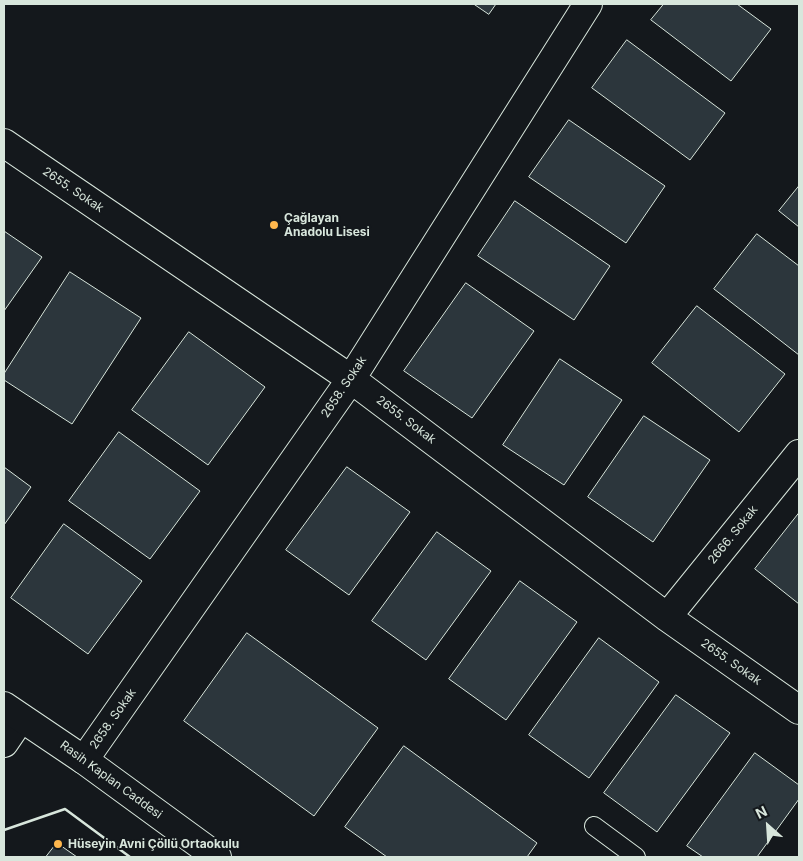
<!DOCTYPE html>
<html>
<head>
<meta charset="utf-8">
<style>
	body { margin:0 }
	#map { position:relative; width:803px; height:861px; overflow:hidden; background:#14181c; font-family:Inter,sans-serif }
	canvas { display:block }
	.frame { position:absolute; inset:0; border:5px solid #d8e6dc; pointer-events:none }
	.north { position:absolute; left:743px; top:801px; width:50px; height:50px; -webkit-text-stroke:4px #14181c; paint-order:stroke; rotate:334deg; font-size:14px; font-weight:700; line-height:20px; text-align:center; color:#d8e6dc }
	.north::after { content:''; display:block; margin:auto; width:18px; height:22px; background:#d8e6dc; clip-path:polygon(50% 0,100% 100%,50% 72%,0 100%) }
</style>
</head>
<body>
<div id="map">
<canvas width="803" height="861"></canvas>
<div class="frame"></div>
<div class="north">N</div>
</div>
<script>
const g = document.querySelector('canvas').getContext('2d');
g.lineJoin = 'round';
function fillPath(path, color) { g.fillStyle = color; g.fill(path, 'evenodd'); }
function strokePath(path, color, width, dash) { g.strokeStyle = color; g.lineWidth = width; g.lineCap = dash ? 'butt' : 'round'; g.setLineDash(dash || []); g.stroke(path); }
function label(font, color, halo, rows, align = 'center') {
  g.font = font + ' Inter,sans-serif'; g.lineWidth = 4; g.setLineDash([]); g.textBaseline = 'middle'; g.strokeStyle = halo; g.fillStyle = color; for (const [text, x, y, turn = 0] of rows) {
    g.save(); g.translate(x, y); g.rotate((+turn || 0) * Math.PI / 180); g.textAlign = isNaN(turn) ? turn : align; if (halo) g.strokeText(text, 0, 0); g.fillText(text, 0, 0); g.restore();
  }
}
const building = new Path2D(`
	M 474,4 L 496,4 L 489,14 Z
	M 664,4 L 737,4 L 771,29 L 731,81 L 651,20 Z
	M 627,40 L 725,113 L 690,160 L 592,88 Z
	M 569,120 L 665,186 L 626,243 L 529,177 Z
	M 799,186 L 799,227 L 779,211 Z
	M 515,201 L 610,266 L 574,320 L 478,256 Z
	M 4,231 L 42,257 L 4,311 Z
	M 757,234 L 799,266 L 799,355 L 714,289 Z
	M 70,272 L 141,318 L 72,424 L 4,380 L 4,374 Z
	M 466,283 L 534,331 L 472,418 L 404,371 Z
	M 697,306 L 785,374 L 739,432 L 652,363 Z
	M 189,332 L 265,387 L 208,465 L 132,410 Z
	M 560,359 L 622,400 L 564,485 L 503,445 Z
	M 644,416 L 710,460 L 653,542 L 588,497 Z
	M 119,432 L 200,491 L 150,559 L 69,501 Z
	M 4,467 L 31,487 L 4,525 Z
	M 347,467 L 410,512 L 349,595 L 286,550 Z
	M 799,513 L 799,604 L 755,569 Z
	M 64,524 L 142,581 L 88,654 L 11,598 Z
	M 437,532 L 491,571 L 426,660 L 372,621 Z
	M 520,581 L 577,622 L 506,720 L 449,679 Z
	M 247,633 L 378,728 L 314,816 L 184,721 Z
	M 599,638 L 659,682 L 589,778 L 529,735 Z
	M 676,695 L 730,733 L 657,832 L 604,793 Z
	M 404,746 L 537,843 L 527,857 L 387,857 L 345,827 Z
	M 755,753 L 799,785 L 799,799 L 757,857 L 703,857 L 687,846 Z
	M 57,843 L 77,857 L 46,857 Z`);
fillPath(building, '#2c363c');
strokePath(building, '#d8e6dc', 1);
const lane = new Path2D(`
	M 594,826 L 636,857`);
const street = new Path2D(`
	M 4,143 L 351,379 L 667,617 L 799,710
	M 667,617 L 799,454
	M 4,743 L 21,718
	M 84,760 L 351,379 L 588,4`);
const secondary = new Path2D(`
	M 4,706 L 84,760 L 217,857`);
strokePath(lane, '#d8e6dc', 20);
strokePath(street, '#d8e6dc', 30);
strokePath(secondary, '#d8e6dc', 30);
strokePath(lane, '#14181c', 18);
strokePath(street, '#14181c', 28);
strokePath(secondary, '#14181c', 28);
strokePath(new Path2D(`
	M 4,830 L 65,809 L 130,857`), '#d8e6dc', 2.5);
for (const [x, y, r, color] of [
	[274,225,5,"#ffb74d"],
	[58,844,5,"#ffb74d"]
]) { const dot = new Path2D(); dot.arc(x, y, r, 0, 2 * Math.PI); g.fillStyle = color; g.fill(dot); strokePath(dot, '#14181c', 2); }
label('12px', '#d8e6dc', '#14181c', [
	["2655. Sokak",73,190,34],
	["2658. Sokak",344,387,-56],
	["2655. Sokak",406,420,37],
	["2666. Sokak",733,535,-51],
	["2655. Sokak",731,662,35],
	["2658. Sokak",113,719,-55],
	["Rasih Kaplan Caddesi",111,780,36]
]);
label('bold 12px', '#d8e6dc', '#14181c', [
	["Çağlayan",284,218],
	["Anadolu Lisesi",284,232],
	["Hüseyin Avni Çöllü Ortaokulu",68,844]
], 'left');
</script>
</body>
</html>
